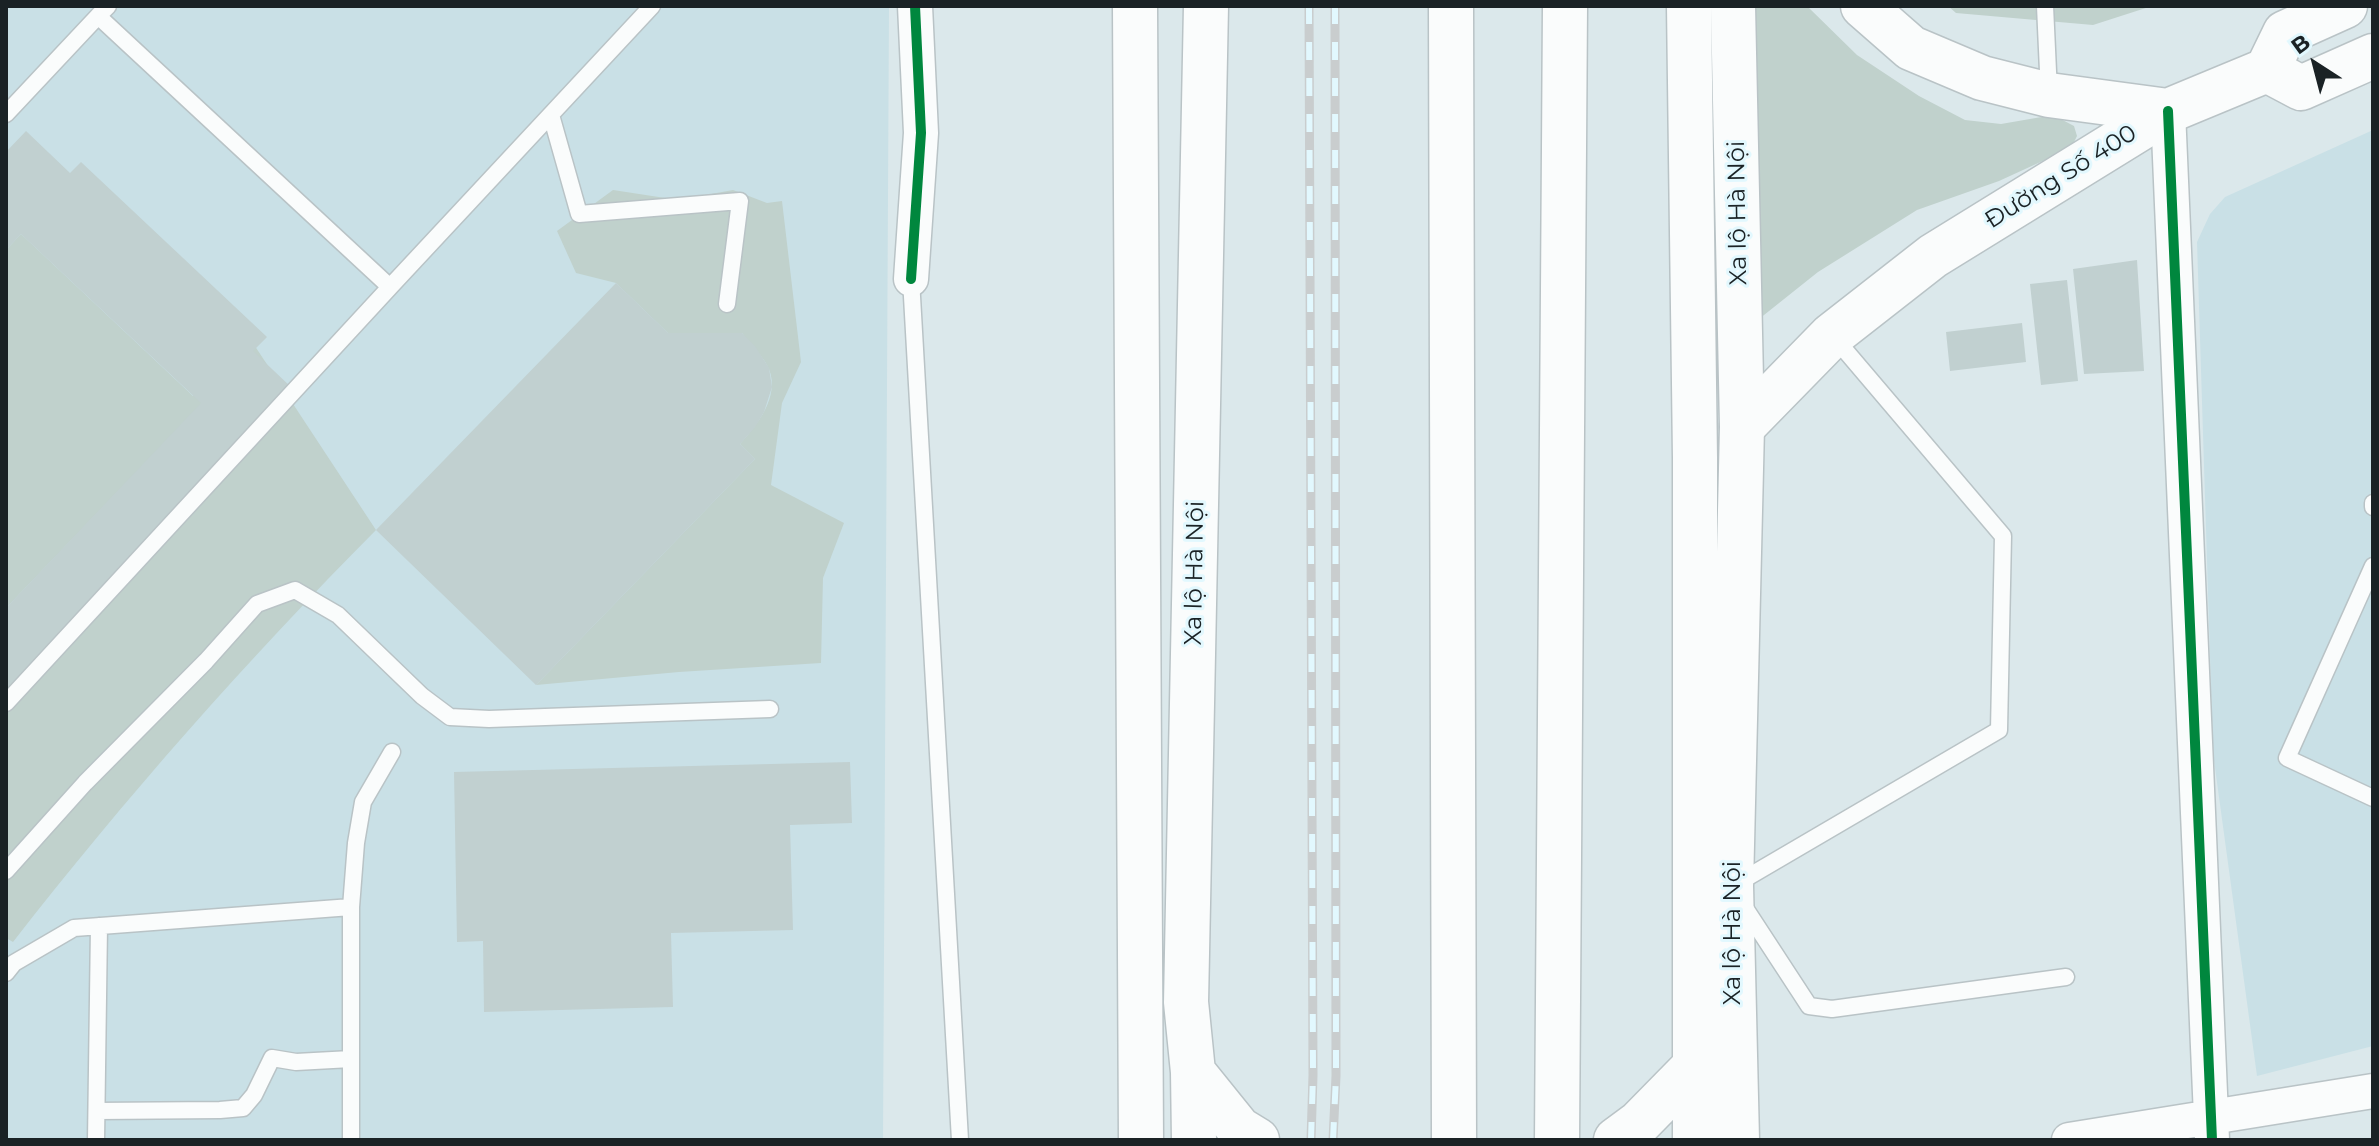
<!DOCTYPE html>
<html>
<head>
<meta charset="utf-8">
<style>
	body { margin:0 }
	#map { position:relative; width:2379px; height:1146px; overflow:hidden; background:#dbe8eb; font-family:Montserrat,sans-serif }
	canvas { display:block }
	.frame { position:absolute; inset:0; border:8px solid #1a2225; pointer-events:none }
	.north { position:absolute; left:2275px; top:24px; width:80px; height:80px; -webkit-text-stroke:6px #e2f8fe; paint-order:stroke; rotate:324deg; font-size:22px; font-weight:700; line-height:32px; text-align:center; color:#1a2225 }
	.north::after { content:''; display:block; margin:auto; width:28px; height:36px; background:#1a2225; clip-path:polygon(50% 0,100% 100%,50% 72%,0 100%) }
</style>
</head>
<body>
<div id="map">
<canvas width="2379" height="1146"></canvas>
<div class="frame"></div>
<div class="north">B</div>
</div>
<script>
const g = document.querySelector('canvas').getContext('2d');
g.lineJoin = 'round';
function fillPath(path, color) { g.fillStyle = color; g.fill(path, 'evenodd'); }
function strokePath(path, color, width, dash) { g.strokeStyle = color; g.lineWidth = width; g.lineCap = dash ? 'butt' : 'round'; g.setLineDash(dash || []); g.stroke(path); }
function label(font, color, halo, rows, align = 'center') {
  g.font = font + ' Montserrat,sans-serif'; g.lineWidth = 6; g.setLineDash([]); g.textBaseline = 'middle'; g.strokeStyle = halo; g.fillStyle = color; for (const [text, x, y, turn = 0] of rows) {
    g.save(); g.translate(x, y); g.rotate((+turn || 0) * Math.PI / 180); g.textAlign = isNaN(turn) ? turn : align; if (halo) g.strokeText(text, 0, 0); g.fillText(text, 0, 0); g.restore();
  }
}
fillPath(new Path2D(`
	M 6,6 L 889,6 L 883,1140 L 6,1140 Z
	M 2373,130 L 2373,1046 L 2257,1076 L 2213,753 L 2197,242 L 2210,214 L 2225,197 Z`), '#c9e0e6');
fillPath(new Path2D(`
	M 1742,6 L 1807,6 L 1857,55 L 1919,96 L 1965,120 L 2001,124 L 2053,115 L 2074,126 L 2077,136 L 2071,148 L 1999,181 L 1917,210 L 1818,272 L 1759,319 Z
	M 1948,6 L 2152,6 L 2093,25 L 1956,13 Z
	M 613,190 L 678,200 L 733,190 L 767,203 L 782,201 L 801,362 L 782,403 L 771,485 L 844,523 L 823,578 L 821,663 L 679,672 L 536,685 L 755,459 L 740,444 C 757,425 780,397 769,369 C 764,357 750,344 742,333 L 668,333 L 616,283 L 576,273 L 557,231 Z
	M 21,234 L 193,396 L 245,331 L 376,530 C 247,660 125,798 13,942 L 6,938 L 6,635 L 122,487 L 6,608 L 6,250 Z`), '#c0d1cc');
fillPath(new Path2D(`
	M 26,131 L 70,173 L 81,162 L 267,337 L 253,351 L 292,388 L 6,690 L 6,608 L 201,403 L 21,234 L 6,250 L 6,152 Z
	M 2137,260 L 2144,371 L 2084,374 L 2073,269 Z
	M 2067,280 L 2078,381 L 2041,385 L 2030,284 Z
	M 616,283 L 668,333 L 742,333 L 755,346 L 769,368 L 772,387 L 764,412 L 755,427 L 740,444 L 755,459 L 536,685 L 376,530 Z
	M 2022,323 L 2026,362 L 1950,371 L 1946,332 Z
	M 850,762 L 852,823 L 790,825 L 793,930 L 671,933 L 673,1007 L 484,1012 L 483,941 L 457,942 L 454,772 Z`), '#c1d0d0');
const lane = new Path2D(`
	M 108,6 L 98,16 L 390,287 L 652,6
	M 2045,6 L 2049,93
	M 6,114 L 98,16
	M 551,115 L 579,214 L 740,201 L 727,304
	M 911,279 L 960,1140
	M 2373,503 L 2373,507
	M 2373,566 L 2287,758 L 2373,798
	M 6,703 L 390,287
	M 6,871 L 85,783 L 206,661 L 257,604 L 295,590 L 338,615 L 422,696 L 450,717 L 489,719 L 770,709
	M 1736,884 L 1999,730 L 2003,536 L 1833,336
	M 1743,905 L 1809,1006 L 1832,1009 L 2066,977
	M 351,907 L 356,843 L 363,802 L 392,752
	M 6,973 L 14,963 L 74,928 L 351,907 L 351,1140
	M 97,1111 L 220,1110 L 243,1108 L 254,1095 L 272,1058 L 296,1062 L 351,1059
	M 96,1140 L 99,926`);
const street = new Path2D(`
	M 2168,111 L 2212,1140
	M 911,279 L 921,133 L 915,6
	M 2069,1140 L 2373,1091`);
const secondary = new Path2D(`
	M 1863,6 L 1911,48 L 1982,78 L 2049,95 L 2168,111
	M 2267,70 L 2301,88 L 2373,56
	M 2267,70 L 2285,33 L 2345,6
	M 1742,427 L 1832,335 L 1933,256 L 2168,111 L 2267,70`);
const highway = new Path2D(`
	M 1135,6 L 1141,1140
	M 1451,6 L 1454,1140
	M 1689,6 L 1695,458 L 1695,1140
	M 1733,6 L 1742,427 L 1731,886 L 1737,1140
	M 1193,1072 L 1239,1129 L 1257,1140
	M 1194,1140 L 1193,1072 L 1186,1002 L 1206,6
	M 1557,1140 L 1565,6
	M 1616,1140 L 1639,1123 L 1695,1066`);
strokePath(lane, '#b9c3c6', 19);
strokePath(street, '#b9c3c6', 37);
strokePath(secondary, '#b9c3c6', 47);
strokePath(highway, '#b9c3c6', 47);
strokePath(lane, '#fafcfc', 16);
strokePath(street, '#fafcfc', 34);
strokePath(secondary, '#fafcfc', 44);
strokePath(highway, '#fafcfc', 44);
const rail = new Path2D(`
	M 1309,6 L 1313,1075 L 1311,1140
	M 1333,1140 L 1336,1076 L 1335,6`);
strokePath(rail, '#c9cdce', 9);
strokePath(rail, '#e2f8fe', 6, [18]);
strokePath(new Path2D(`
	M 2168,111 L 2212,1140
	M 911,279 L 921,133 L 915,6`), '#00873e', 10);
label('24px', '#1a2225', '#e2f8fe', [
	["Đường Số 400",2061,177,-32],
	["Xa lộ Hà Nội",1738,213,-91],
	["Xa lộ Hà Nội",1195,573,-89],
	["Xa lộ Hà Nội",1733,933,-90]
]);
</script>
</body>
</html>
